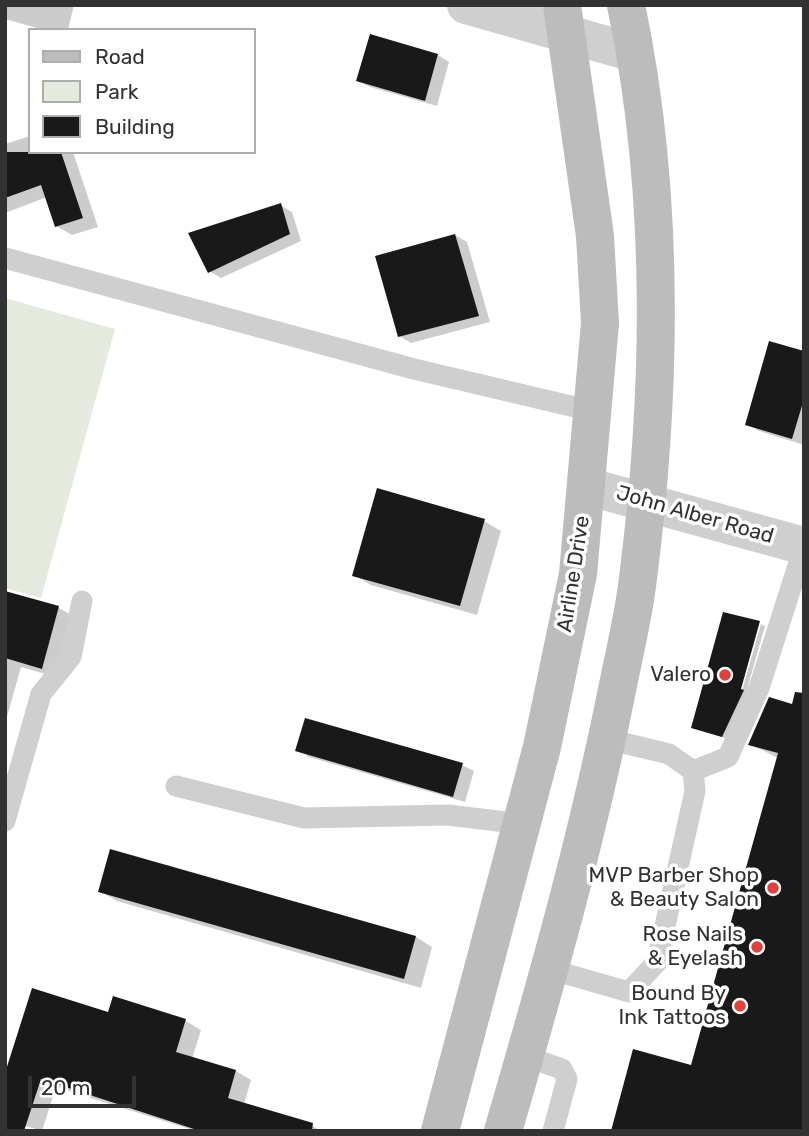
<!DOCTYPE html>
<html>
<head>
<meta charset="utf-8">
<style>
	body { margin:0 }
	#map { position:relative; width:809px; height:1136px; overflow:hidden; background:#fff; font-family:Rubik,sans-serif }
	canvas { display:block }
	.frame { position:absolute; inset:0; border:7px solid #323232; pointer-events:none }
	.legend { position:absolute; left:28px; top:28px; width:228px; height:126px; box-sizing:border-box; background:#fff; border:2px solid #adadad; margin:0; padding:9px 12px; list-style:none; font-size:21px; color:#323232 }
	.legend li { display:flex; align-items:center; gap:14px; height:35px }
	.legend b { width:35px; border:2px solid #adadad }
	.scale { position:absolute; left:28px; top:1076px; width:108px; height:32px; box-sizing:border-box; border:4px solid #323232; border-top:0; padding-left:9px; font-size:21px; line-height:24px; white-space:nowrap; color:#323232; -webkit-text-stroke:5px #fff; paint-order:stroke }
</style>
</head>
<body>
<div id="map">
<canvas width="809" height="1136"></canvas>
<div class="frame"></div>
<ul class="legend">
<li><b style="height:9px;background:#bcbcbc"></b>Road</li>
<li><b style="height:19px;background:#e4ebde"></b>Park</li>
<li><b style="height:19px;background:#191919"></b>Building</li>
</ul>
<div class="scale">20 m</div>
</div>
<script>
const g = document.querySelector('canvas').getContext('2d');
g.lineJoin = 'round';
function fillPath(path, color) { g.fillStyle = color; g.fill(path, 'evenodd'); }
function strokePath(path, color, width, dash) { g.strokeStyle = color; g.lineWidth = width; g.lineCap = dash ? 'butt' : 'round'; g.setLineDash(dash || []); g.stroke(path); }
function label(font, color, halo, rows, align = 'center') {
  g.font = font + ' Rubik,sans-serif'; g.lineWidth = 7; g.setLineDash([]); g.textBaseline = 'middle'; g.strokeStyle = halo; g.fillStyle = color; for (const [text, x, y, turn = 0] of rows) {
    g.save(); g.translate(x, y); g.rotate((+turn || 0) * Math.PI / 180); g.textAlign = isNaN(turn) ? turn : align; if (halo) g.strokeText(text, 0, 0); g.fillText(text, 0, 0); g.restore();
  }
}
fillPath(new Path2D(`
	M 5,298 L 115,329 L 41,598 L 5,588 Z`), '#e4ebde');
fillPath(new Path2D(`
	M 5,5 L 74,5 L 68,30 L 44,30 L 5,19 Z
	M 371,36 L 438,55 L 449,62 L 437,106 L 370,87 L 358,81 Z
	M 30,136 L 30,152 L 73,152 L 98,227 L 72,235 L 56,226 L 47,197 L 5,213 L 5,144 Z
	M 280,205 L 292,212 L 301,241 L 221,278 L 209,271 Z
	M 455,235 L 467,242 L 490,322 L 411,343 L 399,336 Z
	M 804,353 L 804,445 L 759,431 L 747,424 Z
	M 484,521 L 501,531 L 477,615 L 371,585 L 354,575 Z
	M 5,593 L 59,608 L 80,620 L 63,679 L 21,667 L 5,724 Z
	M 761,624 L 765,626 L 746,693 L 728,739 L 693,728 L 737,697 L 740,698 Z
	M 804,709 L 693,1067 L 778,758 L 750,744 Z
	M 298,750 L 462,765 L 474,771 L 465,802 L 309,757 Z
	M 100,891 L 416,937 L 432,947 L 421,988 L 117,901 Z
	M 114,999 L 186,1021 L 201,1030 L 192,1059 L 236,1071 L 251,1080 L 244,1104 L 307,1123 L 321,1131 L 196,1131 L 56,1087 L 42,1131 L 10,1121 L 5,1079 L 109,1015 Z`), '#0003');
fillPath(new Path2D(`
	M 370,34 L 438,54 L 425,101 L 356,81 Z
	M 5,152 L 61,152 L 83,218 L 55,227 L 41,185 L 5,198 Z
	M 281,203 L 290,234 L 208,273 L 188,233 Z
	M 455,234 L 479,316 L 398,337 L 375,256 Z
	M 769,341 L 804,351 L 804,399 L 792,439 L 745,425 Z
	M 377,488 L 485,519 L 460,606 L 352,576 Z
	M 5,591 L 59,606 L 42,669 L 5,658 Z
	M 723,612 L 760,621 L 741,689 L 744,690 L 722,737 L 691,728 Z
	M 795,692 L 804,693 L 804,1131 L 611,1131 L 633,1049 L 691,1065 L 778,753 L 748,745 L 769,697 L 792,704 Z
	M 305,718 L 463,763 L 453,797 L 295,751 Z
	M 110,849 L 416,936 L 404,979 L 98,892 Z
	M 32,988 L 108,1012 L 113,996 L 186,1019 L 176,1052 L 236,1070 L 228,1098 L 313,1123 L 312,1131 L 200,1131 L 41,1079 L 24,1131 L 5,1131 L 5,1073 Z`), '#191919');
strokePath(new Path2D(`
	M 5,258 L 414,369 L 592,411
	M 693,771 L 728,757 L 759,688 L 804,547
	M 176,786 L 304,818 L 448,815 L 522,824
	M 5,821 L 41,694 L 71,657 L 82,601
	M 549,969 L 629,992 L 657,962 L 695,791 L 693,771 L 669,754 L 607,739
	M 525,1056 L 562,1069 L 567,1079 L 553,1131`), '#cfcfcf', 21);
strokePath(new Path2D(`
	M 466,5 L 634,53
	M 586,486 L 804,546`), '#cfcfcf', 38);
strokePath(new Path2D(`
	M 440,1131 L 542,747 L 578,574 L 600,323 L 595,236 L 562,5
	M 503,1131 C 546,984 588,836 618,685 C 625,650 634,614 638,578 C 662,390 665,191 626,5`), '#bcbcbc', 38);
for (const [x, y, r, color] of [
	[725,675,7,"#e2413b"],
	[773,888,7,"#e2413b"],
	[757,947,7,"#e2413b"],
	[740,1006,7,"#e2413b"]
]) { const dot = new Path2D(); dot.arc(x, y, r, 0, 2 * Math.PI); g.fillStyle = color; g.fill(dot); strokePath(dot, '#fff', 2.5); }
label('21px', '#323232', '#fff', [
	["John Alber Road",695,515,16],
	["Airline Drive",574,574,-81]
]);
label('21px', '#323232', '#fff', [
	["Valero",711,675],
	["MVP Barber Shop",759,876],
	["& Beauty Salon",759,900],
	["Rose Nails",743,935],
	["& Eyelash",743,959],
	["Bound By",726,994],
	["Ink Tattoos",726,1018]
], 'right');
</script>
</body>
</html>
